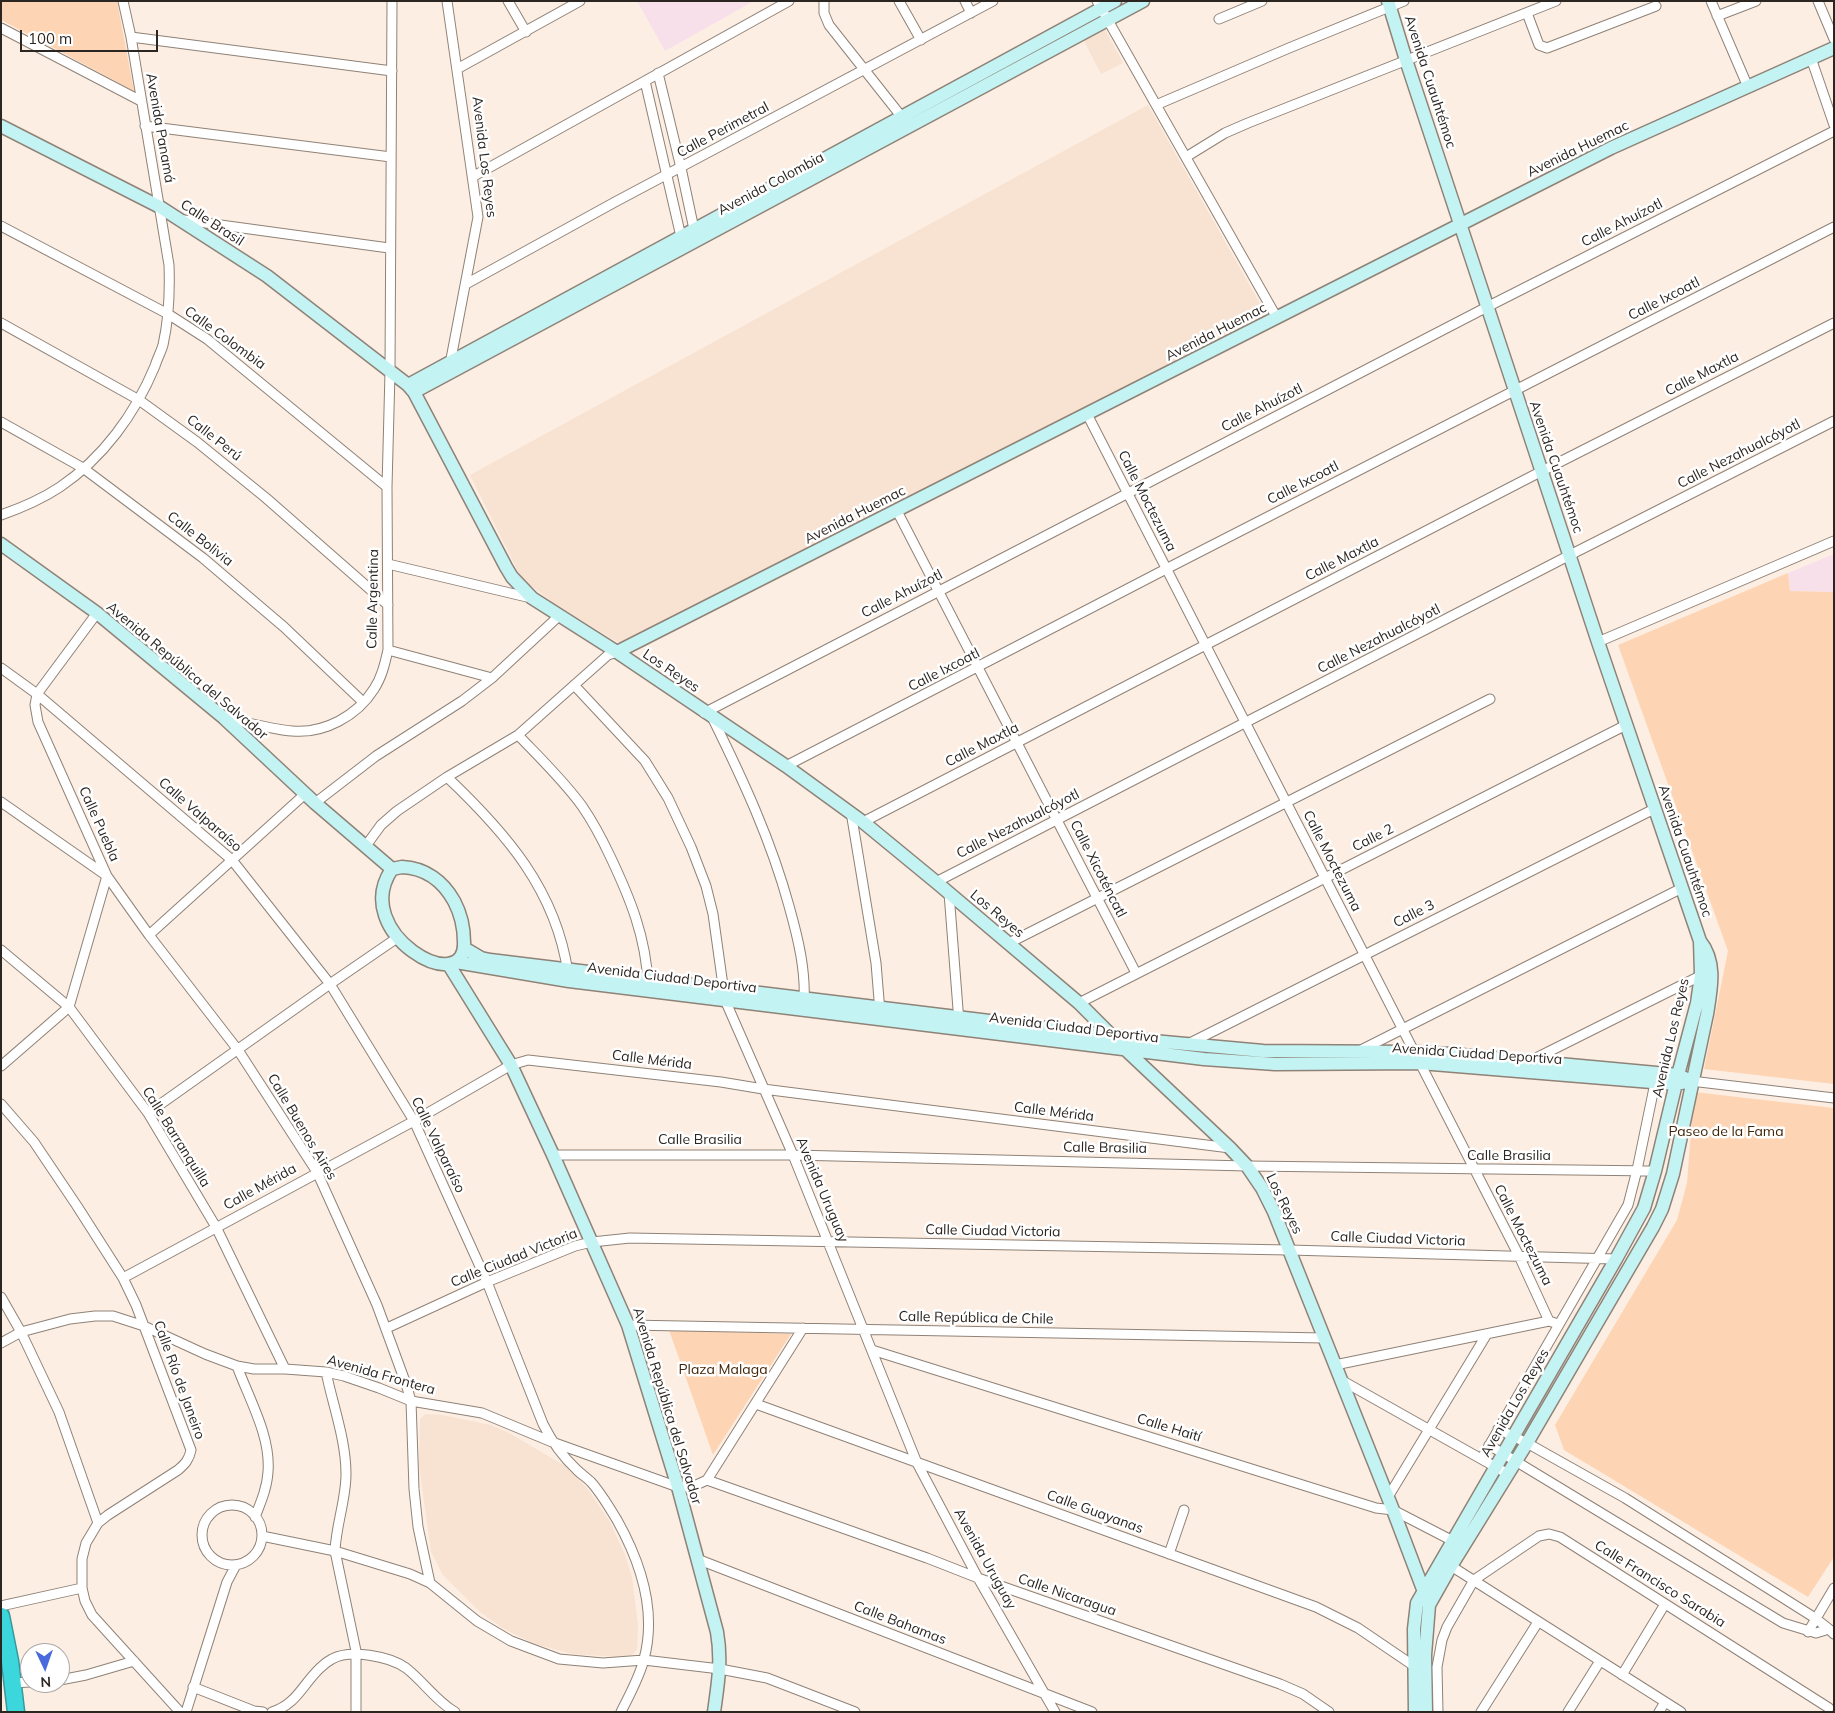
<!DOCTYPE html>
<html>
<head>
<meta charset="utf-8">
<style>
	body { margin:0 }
	#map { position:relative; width:1835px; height:1713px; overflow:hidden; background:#fdeee3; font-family:Mulish,sans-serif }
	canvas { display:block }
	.frame { position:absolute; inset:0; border:2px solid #2c2622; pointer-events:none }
	.north { position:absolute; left:20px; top:1643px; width:50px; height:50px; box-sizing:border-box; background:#fff; border:1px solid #aba8a7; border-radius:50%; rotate:177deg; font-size:14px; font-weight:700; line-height:20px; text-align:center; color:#2c2622 }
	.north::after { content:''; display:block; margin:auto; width:18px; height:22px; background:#4a69dc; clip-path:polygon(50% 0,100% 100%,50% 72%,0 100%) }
	.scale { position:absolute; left:20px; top:30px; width:138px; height:22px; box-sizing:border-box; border:2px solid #2c2622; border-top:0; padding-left:6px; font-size:15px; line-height:18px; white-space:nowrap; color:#2c2622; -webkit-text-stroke:4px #fff; paint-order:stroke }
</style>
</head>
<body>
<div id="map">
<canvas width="1835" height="1713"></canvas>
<div class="frame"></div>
<div class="north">N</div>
<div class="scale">100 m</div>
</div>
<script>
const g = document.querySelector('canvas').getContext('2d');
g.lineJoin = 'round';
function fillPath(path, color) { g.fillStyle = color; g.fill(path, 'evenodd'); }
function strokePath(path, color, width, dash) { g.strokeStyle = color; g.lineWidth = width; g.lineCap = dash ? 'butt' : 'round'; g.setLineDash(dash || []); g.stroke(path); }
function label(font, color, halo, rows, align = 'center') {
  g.font = font + ' Mulish,sans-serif'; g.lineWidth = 5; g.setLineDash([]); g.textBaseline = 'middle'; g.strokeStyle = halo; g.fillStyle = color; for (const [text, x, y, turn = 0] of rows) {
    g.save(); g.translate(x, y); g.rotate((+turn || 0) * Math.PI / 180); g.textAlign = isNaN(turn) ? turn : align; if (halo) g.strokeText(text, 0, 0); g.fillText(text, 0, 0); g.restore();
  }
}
fillPath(new Path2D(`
	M 1105,29 L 1123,63 L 1101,74 L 1084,41 Z
	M 1148,105 L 1267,316 L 619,643 L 554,603 L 522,579 L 470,475 Z
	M 425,1414 L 442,1415 L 491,1425 L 511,1434 L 565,1466 L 587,1488 L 610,1522 L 625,1555 L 632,1577 L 638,1625 L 637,1650 L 632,1655 L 619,1657 L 573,1654 L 535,1644 L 504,1629 L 480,1612 L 443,1575 L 431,1552 L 419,1465 L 420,1419 Z`), '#f8e2d1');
fillPath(new Path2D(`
	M 637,1 L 754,1 L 665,51 Z
	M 1834,554 L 1834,592 L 1790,591 L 1788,573 Z`), '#f8e0eb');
fillPath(new Path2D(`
	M 1,1 L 117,1 L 134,91 L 5,22 L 1,20 Z
	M 1788,573 L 1790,591 L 1834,592 L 1834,1084 L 1704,1069 L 1728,951 L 1618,645 Z
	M 1694,1092 L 1834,1108 L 1834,1557 L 1808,1597 L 1564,1450 L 1555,1425 L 1677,1220 L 1687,1183 Z
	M 669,1330 L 791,1334 L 713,1455 Z`), '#fed5b4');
const street = new Path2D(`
	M 447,1 L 478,217 L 450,364
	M 508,1 L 526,32
	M 824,1 L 824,13 L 829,25 L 905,121
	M 899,1 L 921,40
	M 965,1 L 971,13
	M 1097,1 L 1277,318
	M 1711,1 L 1748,87
	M 1818,1 L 1834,39
	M 1527,13 L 1539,45 L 1547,48 L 1656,6
	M 1717,16 L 1756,1
	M 1219,19 L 1262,1
	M 1,28 L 141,101
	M 131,37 L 392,71
	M 1811,58 L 1834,125
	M 457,69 L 580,1
	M 658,73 L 681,168 L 695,234
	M 645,81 L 682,241
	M 1156,105 L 1289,48 L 1404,1
	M 145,126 L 391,157
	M 1186,157 L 1225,133 L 1248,123 L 1556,1
	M 474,176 L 789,1
	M 184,220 L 389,248
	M 1,226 L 168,314 L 207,339 L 387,487
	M 466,284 L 615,202 L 993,1
	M 1,323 L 139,400 L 197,442 L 266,498 L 388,605
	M 1087,414 L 1519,1256 L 1549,1321
	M 1,422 L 83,468 L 203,558 L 284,627 L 363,702
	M 897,511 L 1136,973
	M 1,515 C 21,508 42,499 60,487 C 103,458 135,414 155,366 C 157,359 161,352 163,345 C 169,318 170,292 169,265 L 131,37 L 123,1
	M 388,564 L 531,598
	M 1598,642 L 1834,541
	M 388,650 L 492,678
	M 1,668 L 37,694 L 232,860 L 330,984 L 414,1121 L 487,1282 L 543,1424 C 552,1442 562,1456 577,1470 C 581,1474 587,1478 591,1482 C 601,1493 609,1507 617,1520 C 640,1561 657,1611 644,1659 C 640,1676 629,1696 621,1712
	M 574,685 L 645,761 L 668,798 L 691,847 L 706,886 L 713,914 L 725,1000 L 793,1155 L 917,1463 L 978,1578 L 1055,1712
	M 704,713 L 1487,307 L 1834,131
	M 224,718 C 247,722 270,729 292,731 C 324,734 357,716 374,689 C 382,677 385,663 388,650 L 387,487 L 390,372 L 392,1
	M 713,719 C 743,780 771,840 789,906 C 798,938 806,970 804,1004
	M 518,735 C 540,758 563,780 582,806 C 593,822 602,839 610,856 C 630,898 646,937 648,984
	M 786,766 L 1166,569 L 1834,227
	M 447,777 C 506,833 556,890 568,973
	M 1,802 L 107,876 L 149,935 L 238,1050 L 317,1172 L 377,1305 L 406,1384 L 411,1401 L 414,1489 L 418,1527 L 430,1583
	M 315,803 L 376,756 L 462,701 L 492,678 L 560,615
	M 851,812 L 876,963 L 880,1012
	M 863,822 L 1542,471 L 1834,323
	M 365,847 L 381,825 L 397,811 L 447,777 L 518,735 L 608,655 L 617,652
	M 936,882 L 1570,555 L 1834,421
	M 949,893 L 959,1022
	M 149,935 L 305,794
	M 1009,943 L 1490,699
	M 1,950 L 69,1007 L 148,1113 L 216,1227 L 285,1369
	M 1079,1003 L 1626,725
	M 1188,1044 L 1654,809
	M 1359,1051 L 1682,888
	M 1530,1061 L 1704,974
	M 1,1066 L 69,1007 L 107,876 L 38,722 L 35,705 L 37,694 L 97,613
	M 1691,1081 L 1834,1098
	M 1,1104 L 34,1142 L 77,1206 L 123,1278 L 136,1305 L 191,1450 C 189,1460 185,1464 178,1470 L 108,1515 L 98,1523 L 86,1543 L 82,1559 L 82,1588 L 85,1601 L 92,1615 L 180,1712
	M 148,1113 L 330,984 L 397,938
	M 553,1155 L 793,1155 L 1247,1166 L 1655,1171
	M 123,1278 L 414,1121 L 511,1065 L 528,1060 L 721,1082 L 763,1089 L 1230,1148
	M 1,1297 L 21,1332 L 59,1412 L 98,1523
	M 628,1325 L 1324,1338
	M 387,1328 L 487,1282 L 575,1246 L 592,1242 L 630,1238 L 1289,1250 L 1616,1259
	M 1,1343 L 21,1332 L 70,1319 L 95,1316 L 113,1316 L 144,1326 L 205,1354 L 237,1366 L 254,1369 L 285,1369 L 326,1372 L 344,1376 L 379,1388 L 411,1401 L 482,1413 L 552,1442 L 678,1487 L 694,1486 L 707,1480 L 803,1328
	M 872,1350 L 1376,1508 L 1393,1510 L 1453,1541
	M 1335,1365 L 1549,1321 L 1555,1323
	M 237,1366 C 249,1399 271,1436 268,1472 C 267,1488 261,1502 255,1517
	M 326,1372 C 333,1406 346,1440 346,1474 C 346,1500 336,1525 335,1551 L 356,1651 L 356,1712
	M 1341,1380 L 1508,1474
	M 756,1404 L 1316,1607 L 1358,1628 L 1414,1666
	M 1498,1429 L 1527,1443 L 1625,1498 L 1815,1618 L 1829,1629 L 1834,1634
	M 1489,1445 L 1783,1623 L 1816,1633 L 1829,1629
	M 1482,1458 L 1628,1205 L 1637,1170 L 1655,1083
	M 707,1480 L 927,1558 L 978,1578 L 1280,1684 L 1303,1694 L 1329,1712
	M 1388,1497 L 1487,1334
	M202 1535a30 30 0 1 1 60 0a30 30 0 1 1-60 0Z
	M 262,1536 L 335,1551 L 410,1574 L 430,1583 L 477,1621 L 511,1641 L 559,1659 L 603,1663 L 644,1660 L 720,1669 L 767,1678 L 855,1712
	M 1169,1554 L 1184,1510
	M 697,1559 L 1092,1712
	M 1451,1566 L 1681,1712
	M 1,1606 L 82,1588
	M 1808,1632 L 1834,1588
	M 1622,1675 L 1665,1604
	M 60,1680 L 86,1675 L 134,1661
	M 14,1683 L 30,1682
	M 193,1687 L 254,1711 L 263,1712
	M 186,1712 L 227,1582 L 236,1565
	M 272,1712 C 297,1704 302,1685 320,1668 C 323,1665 328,1661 332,1659 C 350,1649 389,1656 406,1668 C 423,1681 436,1701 455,1712
	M 1438,1712 L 1437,1667 L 1442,1640 L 1447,1627 L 1474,1580 L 1539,1536 L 1549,1534 L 1560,1537 L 1829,1708
	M 1481,1712 L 1538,1622
	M 1568,1712 L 1600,1661
	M 1659,1712 L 1665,1702`);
const secondary = new Path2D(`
	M 1388,1 L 1406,60 L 1598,642 L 1700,941 C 1717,962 1711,989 1707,1014 L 1673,1174 L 1662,1209 L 1653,1227 L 1594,1328 L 1527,1443 L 1451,1566 L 1429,1605 L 1425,1655 L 1426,1712
	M 1,126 L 160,207 L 267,276 L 408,385 L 414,392 L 506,567 L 512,577 L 532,598 L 617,652 L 786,766 L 863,822 L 936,882 L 1079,1003 L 1126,1050 L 1230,1148 L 1247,1166 L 1262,1188 L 1274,1212 L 1393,1510 L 1429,1605
	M 408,385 L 1115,1
	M 414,392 L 1143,1
	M 1,544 L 97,613 L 224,718 L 315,803 L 392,869
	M 617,652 L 1611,148 L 1834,48
	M 402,867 C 425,868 443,881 454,901 C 461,914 464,927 464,942 C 467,1000 348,933 392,869 Z
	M 464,948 L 481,958 L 490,960 L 1153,1041 L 1263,1051 L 1414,1052 L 1451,1054 L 1678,1075 L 1691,1081
	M 456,962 L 569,981 L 1204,1059 L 1275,1064 L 1420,1063 L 1676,1084 L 1691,1081
	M 449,965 L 511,1065 L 553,1155 L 628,1325 L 678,1487 L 717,1632 C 722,1661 718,1683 714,1712
	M 1415,1712 L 1414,1629 L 1417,1603 L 1616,1259 L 1644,1208 L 1655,1171 L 1678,1075 L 1697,1003 L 1701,975 L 1700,941`);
const highway = new Path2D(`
	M 1,1616 L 10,1661 L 16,1712`);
strokePath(street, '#8f8277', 11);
strokePath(secondary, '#8f8277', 15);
strokePath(highway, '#36999b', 19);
strokePath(street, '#fff', 9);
strokePath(secondary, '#c4f3f4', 12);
strokePath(highway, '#3cd7dc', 16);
label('14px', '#2c2622', '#fff', [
	["Avenida Cuauhtémoc",1430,82,72],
	["Avenida Panamá",160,128,80],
	["Calle Perimetral",723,130,-28],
	["Avenida Huemac",1578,149,-26],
	["Avenida Los Reyes",484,157,83],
	["Avenida Colombia",771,184,-28],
	["Calle Brasil",212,223,33],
	["Calle Ahuízotl",1622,223,-27],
	["Calle Ixcoatl",1664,299,-27],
	["Avenida Huemac",1216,332,-27],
	["Calle Colombia",225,338,36],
	["Calle Maxtla",1702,374,-27],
	["Calle Ahuízotl",1262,408,-27],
	["Calle Perú",214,438,38],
	["Calle Nezahualcóyotl",1739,454,-27],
	["Avenida Cuauhtémoc",1556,467,71],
	["Calle Ixcoatl",1303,483,-27],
	["Calle Moctezuma",1147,501,63],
	["Avenida Huemac",855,515,-27],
	["Calle Bolivia",200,539,38],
	["Calle Maxtla",1342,559,-27],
	["Calle Ahuízotl",902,594,-27],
	["Calle Argentina",373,599,-89],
	["Calle Nezahualcóyotl",1379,639,-27],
	["Calle Ixcoatl",944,670,-27],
	["Avenida República del Salvador",187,671,40],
	["Los Reyes",671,671,34],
	["Calle Maxtla",982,745,-27],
	["Calle Valparaíso",200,815,41],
	["Calle Puebla",99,824,66],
	["Calle Nezahualcóyotl",1018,824,-27],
	["Calle 2",1373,838,-27],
	["Avenida Cuauhtémoc",1685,851,71],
	["Calle Moctezuma",1332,861,63],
	["Calle Xicoténcatl",1098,869,63],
	["Los Reyes",997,914,40],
	["Calle 3",1414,914,-27],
	["Avenida Ciudad Deportiva",672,978,7],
	["Avenida Ciudad Deportiva",1074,1028,7],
	["Avenida Los Reyes",1671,1038,-77],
	["Avenida Ciudad Deportiva",1477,1054,4],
	["Calle Mérida",652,1060,7],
	["Calle Mérida",1054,1112,7],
	["Calle Buenos Aires",302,1127,59],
	["Calle Barranquilla",176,1137,58],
	["Calle Brasilia",700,1140],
	["Calle Valparaíso",438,1145,64],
	["Calle Brasilia",1105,1148,1],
	["Calle Brasilia",1509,1156],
	["Calle Mérida",260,1187,-29],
	["Avenida Uruguay",822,1190,67],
	["Los Reyes",1284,1204,64],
	["Calle Ciudad Victoria",993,1231,1],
	["Calle Moctezuma",1523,1235,63],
	["Calle Ciudad Victoria",1398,1239,2],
	["Calle Ciudad Victoria",514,1258,-22],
	["Calle República de Chile",976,1318,1],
	["Avenida Frontera",381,1375,16],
	["Calle Río de Janeiro",179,1380,70],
	["Avenida Los Reyes",1515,1403,-60],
	["Avenida República del Salvador",667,1406,73],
	["Calle Haití",1169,1428,17],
	["Calle Guayanas",1095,1512,20],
	["Avenida Uruguay",985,1559,61],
	["Calle Francisco Sarabia",1660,1584,32],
	["Calle Nicaragua",1067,1595,19],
	["Calle Bahamas",900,1623,21]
]);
label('14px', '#412407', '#fff', [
	["Paseo de la Fama",1726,1132],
	["Plaza Malaga",723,1370]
]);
</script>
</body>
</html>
